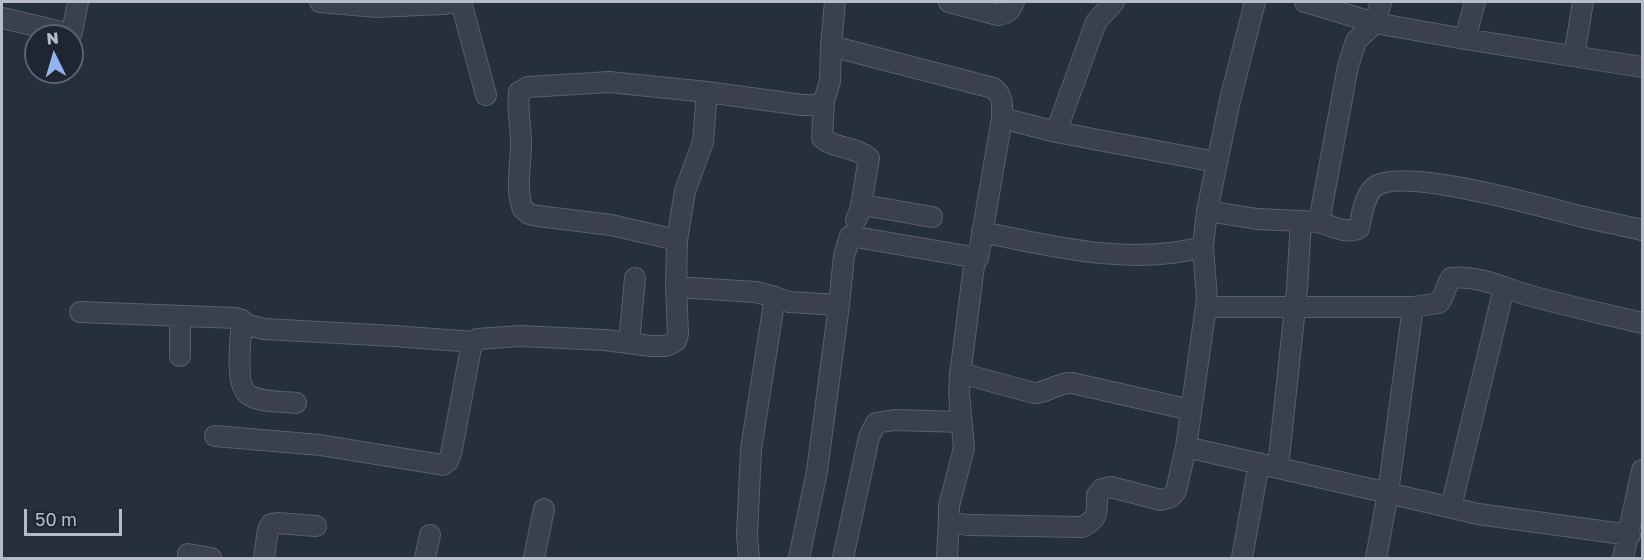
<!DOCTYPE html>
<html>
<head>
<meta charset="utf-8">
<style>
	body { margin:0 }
	#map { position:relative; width:1644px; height:560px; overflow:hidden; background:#262f3c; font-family:"Golos Text",sans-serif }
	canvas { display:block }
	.frame { position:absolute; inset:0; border:3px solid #b6bcc7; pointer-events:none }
	.north { position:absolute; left:24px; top:24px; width:60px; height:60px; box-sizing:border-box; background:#1f2631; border:2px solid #5b626d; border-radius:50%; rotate:355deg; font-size:16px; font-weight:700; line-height:24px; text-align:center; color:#b6bcc7 }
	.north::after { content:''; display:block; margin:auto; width:21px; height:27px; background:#93b4ef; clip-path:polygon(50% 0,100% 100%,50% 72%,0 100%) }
	.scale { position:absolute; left:24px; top:509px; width:98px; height:27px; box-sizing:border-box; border:3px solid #b6bcc7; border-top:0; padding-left:8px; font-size:18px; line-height:21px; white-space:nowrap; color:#b6bcc7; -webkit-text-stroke:4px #1f2631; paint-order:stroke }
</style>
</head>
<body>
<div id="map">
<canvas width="1644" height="560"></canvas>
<div class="frame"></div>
<div class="north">N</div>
<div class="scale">50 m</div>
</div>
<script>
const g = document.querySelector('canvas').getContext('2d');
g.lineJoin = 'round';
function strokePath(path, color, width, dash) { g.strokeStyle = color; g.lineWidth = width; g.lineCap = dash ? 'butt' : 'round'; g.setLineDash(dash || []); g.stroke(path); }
const minor = new Path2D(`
	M 320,2 L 376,7 L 444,4 L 452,2
	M 461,2 L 486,95
	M 949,2 L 998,15 C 1008,14 1010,10 1014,2
	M 1305,2 L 1375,23 L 1465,39 L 1642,67
	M 2,18 L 66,33 L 72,32 L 78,2
	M 1465,39 L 1475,2
	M 831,46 L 830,81 L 824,101 L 822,138 C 835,149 855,146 869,158 L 860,211
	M 1574,56 L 1583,2
	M 707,92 L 703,142 L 685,191 L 677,240 L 611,225 L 538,216 L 529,214 L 523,209 C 515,190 521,165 521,144 C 521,127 517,110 519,92 L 528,87 L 609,82 L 707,92 L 802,105 L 815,105 L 824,101
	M 1002,118 L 1056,132 L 1216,162
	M 1056,132 L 1096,22 L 1114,2
	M 1207,211 L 1257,219 L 1301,221
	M 856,220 C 859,212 861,208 869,206 L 932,217
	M 1319,222 C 1331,226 1348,235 1359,228 C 1362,215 1364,194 1376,186 C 1404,167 1544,207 1579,216 C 1600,221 1621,225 1642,230
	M 982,232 C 1054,247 1130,266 1203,247
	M 975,258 L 960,375 L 959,393 L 964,448 L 949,506 L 949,517 L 955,523 L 968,525 L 1082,527 C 1099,519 1097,512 1097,495 L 1102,489 L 1111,487 L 1161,500 L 1171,497 L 1176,491 L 1186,447 L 1207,299 L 1203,247 L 1207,211 L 1230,100 L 1255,2
	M 676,287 L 677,240
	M 1206,307 L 1413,307 L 1439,303 C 1445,295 1445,287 1451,278 C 1479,275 1503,288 1528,295 C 1566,306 1605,314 1642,323
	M 80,312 L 236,318 L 248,325 L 264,329 L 394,336 L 474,342
	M 242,320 C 241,336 234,386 249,395 C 261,403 282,401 296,403
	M 629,343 L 635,278
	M 180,356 L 180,316
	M 960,373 L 1034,393 C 1048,393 1058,382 1072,383 L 1191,410
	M 215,436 L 320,445 L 443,465 L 448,461 L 451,454 L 471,348 L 477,339 L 520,336 L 605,340 L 651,346 L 666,346 L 676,341 L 678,334 L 676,287 L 756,292 L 775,297
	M 1186,447 L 1388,493 L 1413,307
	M 1278,467 L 1297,289 L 1301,221 L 1319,222 L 1348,66 L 1356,41 L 1375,23 L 1381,2
	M 1451,507 L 1504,288
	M 188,554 L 211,558
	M 264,558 L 268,530 L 271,524 L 277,523 L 316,526
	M 425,558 L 430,535
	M 534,558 L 544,509
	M 749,558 L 747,536 L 751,449 L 775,297 L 789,302 L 839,305 L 844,256 L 850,236 L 978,258 L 1002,118 C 1002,106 1004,96 993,88 L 831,46 L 835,2
	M 799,558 L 817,471 L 839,305
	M 843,558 L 869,437 L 876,423 L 894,420 L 962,422
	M 947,558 L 949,517
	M 1242,558 L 1259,463
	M 1376,558 L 1388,493 L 1478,514 L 1630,535
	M 1623,558 L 1642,470`);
strokePath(minor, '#585f6a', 22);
strokePath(minor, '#3a414c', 20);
</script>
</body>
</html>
